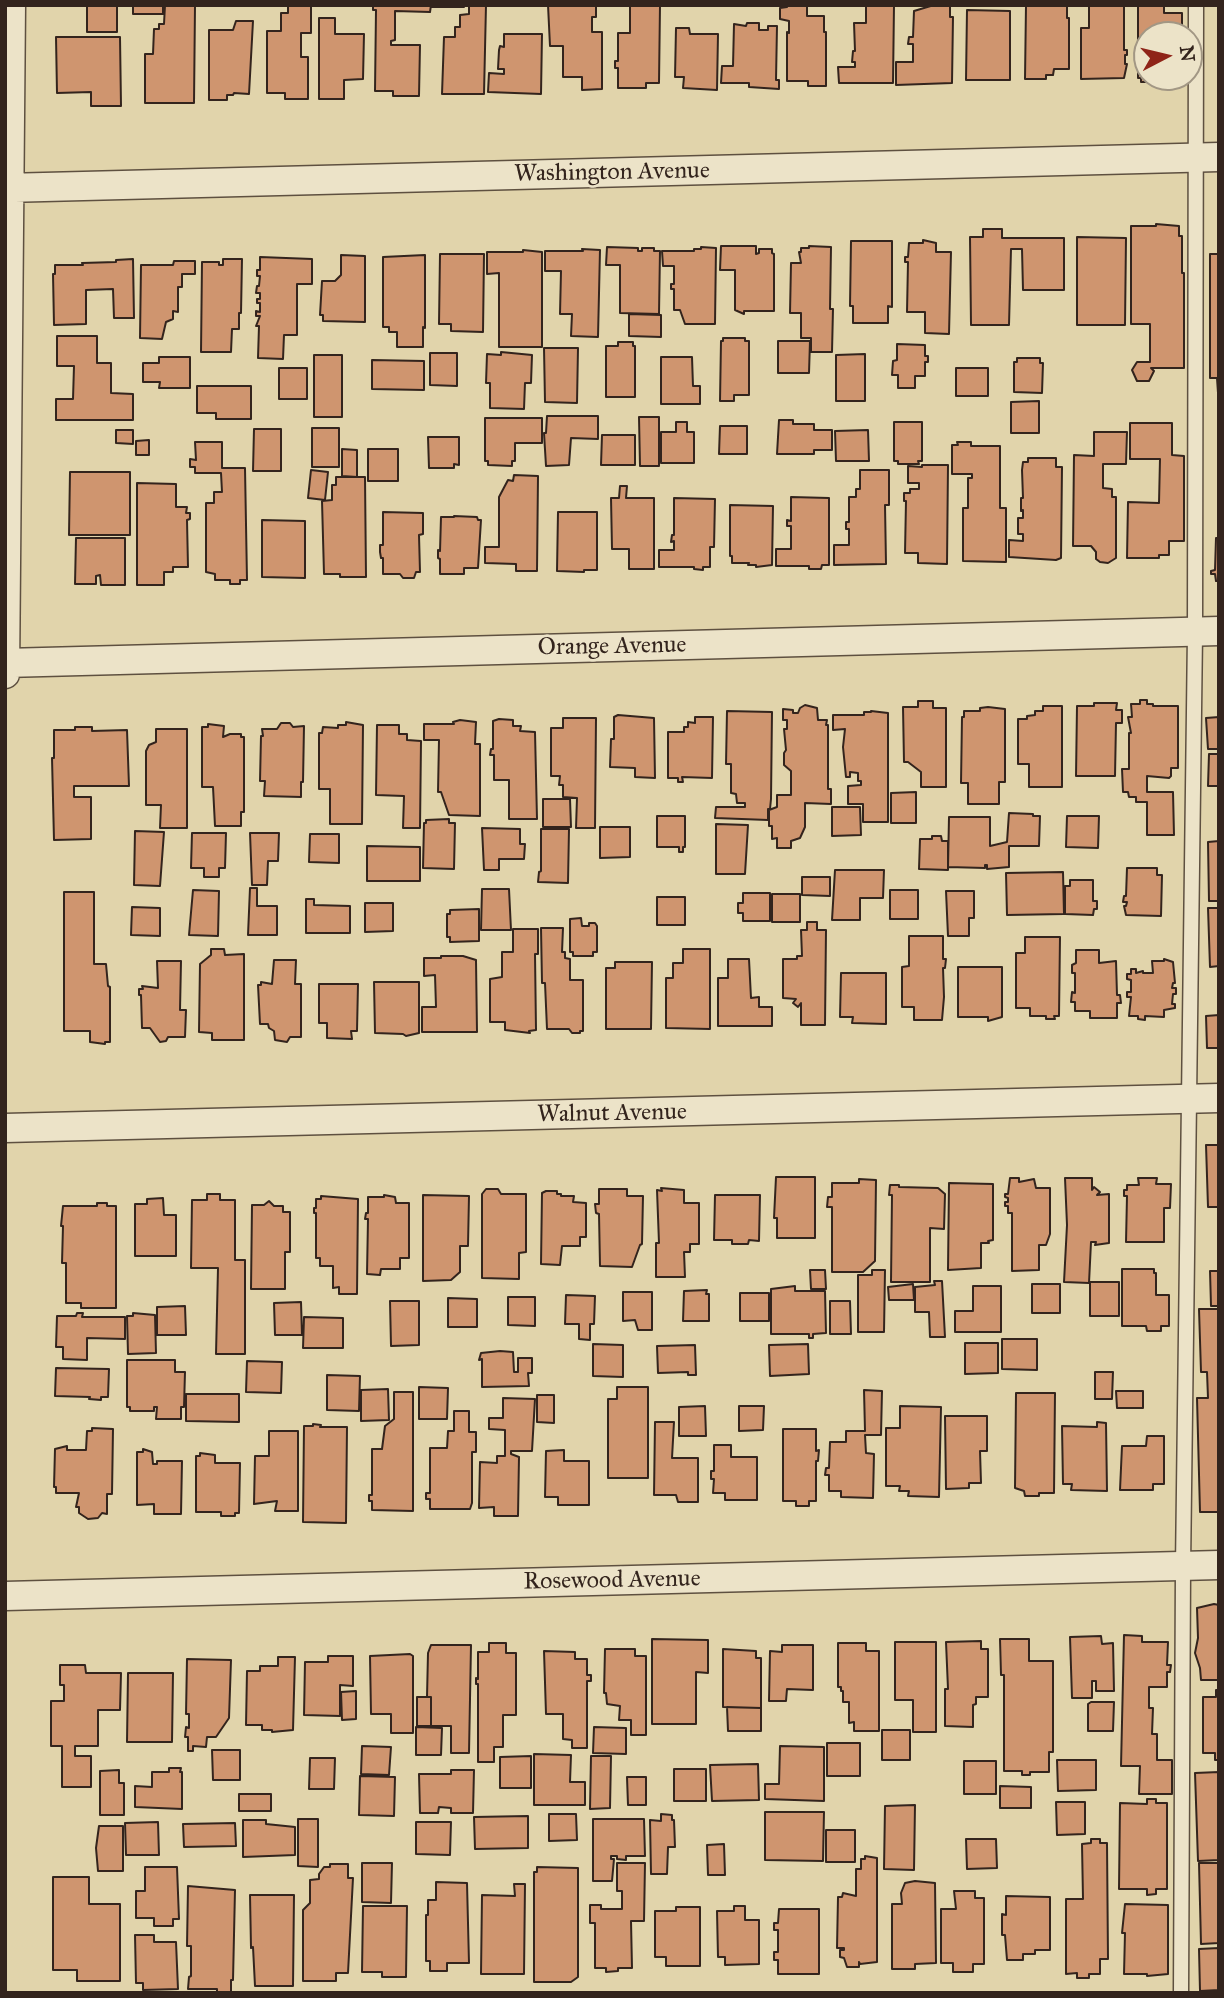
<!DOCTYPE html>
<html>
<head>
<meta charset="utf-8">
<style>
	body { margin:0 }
	#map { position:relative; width:1224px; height:1998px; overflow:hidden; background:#e1d4ab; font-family:"IM FELL Great Primer",serif }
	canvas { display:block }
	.frame { position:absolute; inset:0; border:7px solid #33241d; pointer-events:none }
	.north { position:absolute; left:1133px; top:21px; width:70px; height:70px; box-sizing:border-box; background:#ece3c8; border:2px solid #a29784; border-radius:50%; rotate:83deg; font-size:19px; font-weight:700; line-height:28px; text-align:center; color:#33241d }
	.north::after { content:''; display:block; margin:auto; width:24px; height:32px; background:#8f2418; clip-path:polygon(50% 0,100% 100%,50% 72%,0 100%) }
</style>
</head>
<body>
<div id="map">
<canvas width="1224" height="1998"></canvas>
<div class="frame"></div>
<div class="north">N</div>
</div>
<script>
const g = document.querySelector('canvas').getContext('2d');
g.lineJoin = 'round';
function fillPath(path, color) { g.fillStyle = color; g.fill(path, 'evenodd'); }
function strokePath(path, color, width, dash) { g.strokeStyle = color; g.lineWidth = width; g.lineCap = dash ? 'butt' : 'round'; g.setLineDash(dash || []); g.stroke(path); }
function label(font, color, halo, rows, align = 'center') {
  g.font = font + ' "IM FELL Great Primer",serif'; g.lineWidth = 5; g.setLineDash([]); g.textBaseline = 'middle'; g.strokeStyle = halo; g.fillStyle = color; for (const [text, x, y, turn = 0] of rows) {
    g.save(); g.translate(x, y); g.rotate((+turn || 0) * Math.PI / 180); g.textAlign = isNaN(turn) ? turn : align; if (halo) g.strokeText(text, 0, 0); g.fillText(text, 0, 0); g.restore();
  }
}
const building = new Path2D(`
	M 87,5 L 117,5 L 117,32 L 87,32 Z
	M 133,5 L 163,5 L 163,14 L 133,14 Z
	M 165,5 L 195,5 L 194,103 L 145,103 L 145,54 L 153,54 L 154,29 L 159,29 L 159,24 L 164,24 Z
	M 288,5 L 311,5 L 311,33 L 301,33 L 301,57 L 308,57 L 308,99 L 285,99 L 285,93 L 267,93 L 267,31 L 281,31 L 281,13 L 288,13 Z
	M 373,5 L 431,5 L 430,12 L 395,11 L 395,40 L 391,41 L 391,45 L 420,45 L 419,96 L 393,96 L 393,91 L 375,91 L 376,10 L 373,10 Z
	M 431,5 L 464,5 L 464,7 L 431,7 Z
	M 469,5 L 486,5 L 484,94 L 442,94 L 444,37 L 455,37 L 455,27 L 460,27 L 460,15 L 469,14 Z
	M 548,5 L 596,5 L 596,17 L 592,17 L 592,32 L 602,32 L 602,89 L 582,90 L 582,77 L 563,77 L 563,46 L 550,46 Z
	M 630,5 L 660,5 L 659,83 L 646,83 L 646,88 L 618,88 L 618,68 L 615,68 L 615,61 L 618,61 L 618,33 L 630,33 Z
	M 787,5 L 807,5 L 807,16 L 824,16 L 824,32 L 826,32 L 826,86 L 808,86 L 808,81 L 787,81 L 787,32 L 789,33 L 789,21 L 780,19 L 780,8 L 787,7 Z
	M 866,5 L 894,5 L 893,83 L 839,83 L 838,67 L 855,67 L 855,62 L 852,62 L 853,51 L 855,51 L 854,23 L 866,23 Z
	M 934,5 L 950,5 L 950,17 L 953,17 L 952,83 L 896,85 L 896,62 L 913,62 L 913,44 L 908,44 L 909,37 L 913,37 L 914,11 Z
	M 1026,5 L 1067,5 L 1067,18 L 1069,18 L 1069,69 L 1054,69 L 1053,75 L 1046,75 L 1046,79 L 1025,79 Z
	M 1089,5 L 1124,5 L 1124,50 L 1127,50 L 1127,55 L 1125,55 L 1125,64 L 1127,64 L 1124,78 L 1081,79 L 1081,28 L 1089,28 Z
	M 1138,5 L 1164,5 L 1164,13 L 1182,13 L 1182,35 L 1147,35 L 1147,77 L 1182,79 L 1162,79 L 1162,83 L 1154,83 L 1154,79 L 1153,82 L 1141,82 L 1141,78 L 1138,78 Z
	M 967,10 L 1010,11 L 1010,80 L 966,80 Z
	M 319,18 L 335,18 L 335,34 L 364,34 L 363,79 L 344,80 L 344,99 L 319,99 Z
	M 236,21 L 253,21 L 249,94 L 234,93 L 233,95 L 227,95 L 227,100 L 209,100 L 209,30 L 233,30 Z
	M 747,23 L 759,23 L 759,30 L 768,30 L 768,26 L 777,26 L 776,80 L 779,80 L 779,89 L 749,87 L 749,83 L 721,83 L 722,66 L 733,66 L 734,24 L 746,26 Z
	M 676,28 L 689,28 L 690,34 L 718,34 L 717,90 L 683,88 L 684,77 L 675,77 Z
	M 504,34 L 542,34 L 541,94 L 488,92 L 489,73 L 504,74 L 504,69 L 498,69 L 499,50 L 500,46 L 504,47 Z
	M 56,37 L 120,37 L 121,106 L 91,106 L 91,92 L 57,93 Z
	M 1156,224 L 1179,226 L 1179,236 L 1182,236 L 1182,273 L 1184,273 L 1184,368 L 1151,368 L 1154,371 L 1149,381 L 1137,381 L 1132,370 L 1137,362 L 1150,362 L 1150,324 L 1131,324 L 1131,226 L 1156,226 Z
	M 983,229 L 1002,229 L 1002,238 L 1064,238 L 1064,290 L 1023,290 L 1022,249 L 1011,249 L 1009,325 L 971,325 L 970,237 L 983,237 Z
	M 1077,237 L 1126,238 L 1125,325 L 1077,325 Z
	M 923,240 L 936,243 L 936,252 L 951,252 L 949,334 L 925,333 L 925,312 L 907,312 L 908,262 L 905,262 L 905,257 L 908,257 L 909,243 L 923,243 Z
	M 851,241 L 892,241 L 892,307 L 888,306 L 888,323 L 853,323 L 853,306 L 850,306 Z
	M 721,246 L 756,246 L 756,254 L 759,253 L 759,249 L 772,249 L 772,253 L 774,254 L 774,311 L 744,311 L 744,314 L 735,310 L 735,270 L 720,270 Z
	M 809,246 L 831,247 L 830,309 L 833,309 L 832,352 L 811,352 L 811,338 L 801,338 L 801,313 L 790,313 L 791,263 L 801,263 L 799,252 L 801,252 L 801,248 L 809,248 Z
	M 607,247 L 638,248 L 638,251 L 642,251 L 642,248 L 654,248 L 654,251 L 660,251 L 659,314 L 620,313 L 620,265 L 606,265 Z
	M 701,247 L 716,248 L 715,324 L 685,324 L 680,310 L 674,310 L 674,289 L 671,289 L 671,284 L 674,284 L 674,266 L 663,266 L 662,251 L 694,251 L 694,249 L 701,249 Z
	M 582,249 L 600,250 L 598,337 L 571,336 L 572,314 L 560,314 L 561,271 L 545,271 L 545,251 L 583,251 Z
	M 523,250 L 542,252 L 542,347 L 499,347 L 499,273 L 487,274 L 487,252 L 523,252 Z
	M 440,254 L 484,254 L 483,332 L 451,331 L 451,324 L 439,324 Z
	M 1210,254 L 1219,254 L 1219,408 L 1217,378 L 1210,378 Z
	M 341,255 L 365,256 L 365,322 L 323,321 L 323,315 L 320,315 L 322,281 L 335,281 L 341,275 Z
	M 425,255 L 425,328 L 423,327 L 423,347 L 397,347 L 397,332 L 389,332 L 389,327 L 383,327 L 383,257 Z
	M 260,257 L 312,259 L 312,284 L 297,284 L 297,335 L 284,335 L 283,359 L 258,358 L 259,326 L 256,326 L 260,316 L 256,316 L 256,311 L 260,312 L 260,303 L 257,303 L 257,299 L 260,299 L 260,293 L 256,293 L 257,286 L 259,286 L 260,276 L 257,276 L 257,270 L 260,270 Z
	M 133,259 L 134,318 L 114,318 L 113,289 L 86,290 L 86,324 L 54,325 L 53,274 L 55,274 L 55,265 L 83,265 L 82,263 L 116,262 L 116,260 Z
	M 223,259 L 242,259 L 241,313 L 239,313 L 239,329 L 232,329 L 231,352 L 201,352 L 202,262 L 219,262 L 219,265 L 223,265 Z
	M 174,261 L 195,261 L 195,274 L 182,274 L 182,287 L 178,287 L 178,312 L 173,311 L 173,319 L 166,322 L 162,339 L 140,338 L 141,265 L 173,265 Z
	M 629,314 L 661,315 L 661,337 L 629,336 Z
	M 57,336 L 97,336 L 97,363 L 111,363 L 111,393 L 133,394 L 133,420 L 56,420 L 56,399 L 73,399 L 74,366 L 57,366 Z
	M 723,338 L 745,338 L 745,341 L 749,341 L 749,395 L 734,395 L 734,401 L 720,401 L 721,341 L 723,341 Z
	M 778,341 L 810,341 L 809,373 L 778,373 Z
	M 618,342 L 633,342 L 633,346 L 635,346 L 635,397 L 606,397 L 606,346 L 618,346 Z
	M 897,344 L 925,345 L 925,356 L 928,356 L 928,362 L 925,362 L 925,376 L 915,376 L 915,388 L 898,388 L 898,375 L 892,375 L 893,361 L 897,360 Z
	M 544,348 L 578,348 L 577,403 L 545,402 Z
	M 501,352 L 532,355 L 531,383 L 525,383 L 524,409 L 490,408 L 490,383 L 486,383 L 487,354 L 501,355 Z
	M 430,353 L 457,353 L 457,386 L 430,385 Z
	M 865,354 L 865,401 L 836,401 L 836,355 Z
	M 314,355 L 342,355 L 342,417 L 314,417 Z
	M 159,357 L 190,357 L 190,388 L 159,388 L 160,382 L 143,382 L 143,363 L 159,363 Z
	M 661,357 L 692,357 L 693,386 L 700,386 L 700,404 L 661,404 Z
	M 1017,358 L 1040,358 L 1040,363 L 1043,363 L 1042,393 L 1014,392 L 1014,362 L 1017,362 Z
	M 372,360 L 424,361 L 424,390 L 372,389 Z
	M 279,368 L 307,368 L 307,399 L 279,399 Z
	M 956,368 L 988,368 L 988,396 L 956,396 Z
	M 197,386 L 251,386 L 251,419 L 216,419 L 216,413 L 197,413 Z
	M 1039,401 L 1039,433 L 1011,433 L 1011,402 Z
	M 547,416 L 598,416 L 598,439 L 571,438 L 569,465 L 546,466 L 544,433 L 546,433 Z
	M 639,417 L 659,417 L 659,466 L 640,466 Z
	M 485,418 L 542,418 L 542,443 L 515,443 L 515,461 L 512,461 L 512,466 L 488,465 L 488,461 L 485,461 Z
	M 779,420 L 793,420 L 793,424 L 814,424 L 814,430 L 832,430 L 832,450 L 814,450 L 814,454 L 777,454 Z
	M 676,422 L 687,422 L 687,432 L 694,432 L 694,463 L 661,463 L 661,432 L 676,432 Z
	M 894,422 L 922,422 L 922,461 L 918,461 L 919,464 L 898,464 L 898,461 L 894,461 Z
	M 1130,423 L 1172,423 L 1172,455 L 1184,456 L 1184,541 L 1169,541 L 1169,555 L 1159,555 L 1159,558 L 1127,558 L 1128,502 L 1159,503 L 1160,459 L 1130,459 Z
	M 720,426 L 747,426 L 747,454 L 719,454 Z
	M 312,428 L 339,428 L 339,467 L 312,467 Z
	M 254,429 L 281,429 L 281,471 L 253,471 Z
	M 116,430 L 133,430 L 133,444 L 116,443 Z
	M 868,430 L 869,461 L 836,461 L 835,431 Z
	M 1094,432 L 1127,432 L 1126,464 L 1103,464 L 1103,488 L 1112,489 L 1112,497 L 1116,497 L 1116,558 L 1108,563 L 1100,562 L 1096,559 L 1096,552 L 1091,546 L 1073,546 L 1074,455 L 1094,456 Z
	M 602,435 L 635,435 L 635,465 L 601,465 Z
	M 428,437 L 459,437 L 459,465 L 454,464 L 454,468 L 429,468 Z
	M 149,440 L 149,455 L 136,455 L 136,441 Z
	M 195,442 L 222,442 L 222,468 L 245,468 L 247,580 L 240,580 L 240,584 L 230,584 L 230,580 L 215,580 L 215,574 L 206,572 L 206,503 L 214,503 L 214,492 L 222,492 L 221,473 L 195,473 L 195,467 L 190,467 L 190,459 L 196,460 Z
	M 957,442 L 971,442 L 971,446 L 1000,446 L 1000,508 L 1006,508 L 1006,562 L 963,561 L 963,508 L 968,508 L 968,478 L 972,478 L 972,474 L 952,474 L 952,445 L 958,445 Z
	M 342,449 L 357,450 L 357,477 L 342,476 Z
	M 368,449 L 398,449 L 398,481 L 368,481 Z
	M 1028,458 L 1056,458 L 1056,467 L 1062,467 L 1061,558 L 1056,560 L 1009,557 L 1009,540 L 1023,541 L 1023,534 L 1018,534 L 1018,518 L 1023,518 L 1023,510 L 1021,511 L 1021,498 L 1023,498 L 1022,470 L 1023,462 L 1028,462 Z
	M 922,465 L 948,465 L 947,564 L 918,563 L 918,553 L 905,553 L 906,501 L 904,501 L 904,493 L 910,493 L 910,489 L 919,489 L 919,483 L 908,483 L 908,466 L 922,467 Z
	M 311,470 L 328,472 L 325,500 L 308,498 Z
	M 860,470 L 889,470 L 889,505 L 885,505 L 886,564 L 834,565 L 834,545 L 849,545 L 849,529 L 846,529 L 846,522 L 849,522 L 849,497 L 856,497 L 856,489 L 860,489 Z
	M 70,472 L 130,472 L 130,535 L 69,535 Z
	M 514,475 L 538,476 L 537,571 L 516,571 L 516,564 L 485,563 L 485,547 L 499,547 L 499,497 L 508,480 L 513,481 Z
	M 336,477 L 365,477 L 366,577 L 340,577 L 340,574 L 324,574 L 322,501 L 332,500 L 332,485 L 336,485 Z
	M 137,483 L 176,484 L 176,507 L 187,507 L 186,513 L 190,513 L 190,519 L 187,520 L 188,567 L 173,567 L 173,572 L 164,572 L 164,585 L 137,585 Z
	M 620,486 L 627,486 L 626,498 L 654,498 L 654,569 L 629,569 L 629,549 L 612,549 L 611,498 L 619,498 Z
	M 791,497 L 829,498 L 829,565 L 822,565 L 821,569 L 809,569 L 809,566 L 776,566 L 776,549 L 791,549 L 791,526 L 787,526 L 787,520 L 791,521 Z
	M 674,498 L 715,499 L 714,547 L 710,547 L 710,567 L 703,567 L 703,570 L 694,569 L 694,567 L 659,567 L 659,550 L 674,550 L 674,541 L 671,542 L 672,535 L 674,535 Z
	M 730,505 L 773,506 L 772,565 L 756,567 L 756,565 L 748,565 L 749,563 L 732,563 L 732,556 L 730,556 Z
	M 383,512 L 423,513 L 423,534 L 419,535 L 420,572 L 416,572 L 414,578 L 403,578 L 400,574 L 383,574 L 383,558 L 381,558 L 380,552 L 380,545 L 383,545 Z
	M 558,512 L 597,512 L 597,570 L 584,570 L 584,572 L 557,571 Z
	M 454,516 L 477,517 L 478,520 L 481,520 L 478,568 L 464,568 L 464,574 L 440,574 L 440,559 L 438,558 L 438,550 L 440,551 L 441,517 L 454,517 Z
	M 262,520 L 305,521 L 305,578 L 262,577 Z
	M 76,538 L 125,538 L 125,585 L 101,585 L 100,575 L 96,576 L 96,584 L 75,584 Z
	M 1216,538 L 1219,538 L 1219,581 L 1216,581 L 1215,574 L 1211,574 L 1211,571 L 1215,570 Z
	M 1140,700 L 1147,700 L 1147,704 L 1153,704 L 1153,706 L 1178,706 L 1178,768 L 1171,768 L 1171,776 L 1169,778 L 1147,776 L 1147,792 L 1173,792 L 1174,835 L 1147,835 L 1147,802 L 1136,802 L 1136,797 L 1129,797 L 1128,792 L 1123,792 L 1122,769 L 1129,769 L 1129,733 L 1131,733 L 1128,717 L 1132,717 L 1131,704 L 1140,704 Z
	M 918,701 L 933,701 L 933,708 L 946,708 L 946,787 L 921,787 L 921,772 L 908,762 L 904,762 L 903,707 L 918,707 Z
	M 1094,703 L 1117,703 L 1116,710 L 1122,710 L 1122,723 L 1116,723 L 1115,776 L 1076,776 L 1077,706 L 1094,706 Z
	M 805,705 L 817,708 L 818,720 L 827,720 L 826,725 L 828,725 L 828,789 L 831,789 L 831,804 L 805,803 L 805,827 L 800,838 L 791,841 L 791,848 L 777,848 L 777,838 L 772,839 L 772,826 L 769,826 L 769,810 L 777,807 L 777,795 L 791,795 L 791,771 L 784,765 L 784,753 L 786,750 L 784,729 L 787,729 L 787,720 L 783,720 L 783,709 L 793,710 L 793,713 L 798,713 L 800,708 Z
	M 1043,706 L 1062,706 L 1062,787 L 1029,787 L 1029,764 L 1018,764 L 1018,719 L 1027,719 L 1027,716 L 1035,715 L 1035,711 L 1043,711 Z
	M 988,707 L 1005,709 L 1005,782 L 999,782 L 999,804 L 968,804 L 968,783 L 961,783 L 962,717 L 964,717 L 964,711 L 980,711 L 980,708 Z
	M 727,711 L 772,712 L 771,799 L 770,809 L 768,809 L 768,820 L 715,818 L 716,807 L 745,807 L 745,803 L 737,803 L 736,794 L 731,793 L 731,764 L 726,764 Z
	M 871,711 L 888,713 L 888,822 L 863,822 L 863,804 L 848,804 L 848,786 L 861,785 L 861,781 L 858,781 L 858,773 L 850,772 L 850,777 L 846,777 L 843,747 L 845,729 L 833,730 L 833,715 L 864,715 L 864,712 L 871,712 Z
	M 618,715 L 654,718 L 655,778 L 635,777 L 635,768 L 610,767 L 611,739 L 614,739 L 614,717 Z
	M 695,717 L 713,717 L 712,778 L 682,777 L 683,782 L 678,782 L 678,778 L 668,778 L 668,732 L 684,732 L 684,727 L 688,727 L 688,722 L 695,723 Z
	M 1219,717 L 1219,749 L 1208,749 L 1206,718 Z
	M 563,718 L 596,718 L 595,828 L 576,828 L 577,798 L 563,797 L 563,785 L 559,785 L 560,776 L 551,776 L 551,728 L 563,728 Z
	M 499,719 L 513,720 L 513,726 L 521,726 L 520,731 L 535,732 L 537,819 L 509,819 L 509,780 L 494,780 L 494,755 L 490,755 L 491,749 L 493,749 L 493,721 Z
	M 460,720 L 476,722 L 475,744 L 480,744 L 480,816 L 449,815 L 441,792 L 438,792 L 439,740 L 424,740 L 424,724 L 454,724 L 453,722 Z
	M 346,722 L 363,725 L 362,824 L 330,824 L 330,789 L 319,789 L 319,733 L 322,733 L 323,727 L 338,728 L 338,725 L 346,725 Z
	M 281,723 L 290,723 L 293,727 L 304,726 L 303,782 L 301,782 L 301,797 L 264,796 L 265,781 L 260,781 L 261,736 L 263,736 L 262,729 L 277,729 Z
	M 208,724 L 224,726 L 223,737 L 230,734 L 241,734 L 241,737 L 244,737 L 244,812 L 241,812 L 241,826 L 215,826 L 213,787 L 202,787 L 202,727 L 208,727 Z
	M 377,725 L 399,725 L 399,734 L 407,734 L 407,740 L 421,741 L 420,828 L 403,828 L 404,796 L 376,795 Z
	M 75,727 L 92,727 L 92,731 L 127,730 L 129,786 L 74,786 L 74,797 L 91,797 L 91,839 L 54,840 L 52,758 L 54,758 L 54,730 L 75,730 Z
	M 156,729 L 187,729 L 187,828 L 160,828 L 161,805 L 146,805 L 146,751 L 149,745 L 156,742 Z
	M 1209,754 L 1219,754 L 1219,786 L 1208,786 Z
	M 916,792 L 916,823 L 891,823 L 891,793 Z
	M 543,799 L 570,799 L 571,827 L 543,827 Z
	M 832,807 L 860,807 L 861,835 L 832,836 Z
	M 1009,813 L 1033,814 L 1033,816 L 1040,816 L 1039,846 L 1009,846 L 1009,867 L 987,869 L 987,865 L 985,865 L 985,868 L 948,867 L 949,817 L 990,817 L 990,846 L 1007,842 Z
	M 657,816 L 685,816 L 685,847 L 683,847 L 683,852 L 679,852 L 679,847 L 657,847 Z
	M 1067,816 L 1099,816 L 1098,848 L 1066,847 Z
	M 449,819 L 449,823 L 455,823 L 454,869 L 423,868 L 424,823 L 426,823 L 426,820 Z
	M 716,824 L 748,825 L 745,874 L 716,874 Z
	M 600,827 L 630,827 L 630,857 L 600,858 Z
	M 482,828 L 520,829 L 520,844 L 525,844 L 524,859 L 499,859 L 499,870 L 484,870 Z
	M 541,829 L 569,829 L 568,883 L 538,882 L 539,872 L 541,871 Z
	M 135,831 L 164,832 L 160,886 L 134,885 Z
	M 192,833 L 226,833 L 225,868 L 219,868 L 219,877 L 204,877 L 204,868 L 191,868 Z
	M 250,833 L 279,833 L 278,861 L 268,861 L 267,885 L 252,885 Z
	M 310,834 L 339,834 L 339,863 L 309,862 Z
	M 932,836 L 941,836 L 942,841 L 948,841 L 948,870 L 919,869 L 920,839 L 932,839 Z
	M 1219,841 L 1219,901 L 1209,901 L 1208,842 Z
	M 367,846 L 420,847 L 420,881 L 367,881 Z
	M 1127,868 L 1157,868 L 1157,875 L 1162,875 L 1161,916 L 1126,915 L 1124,906 L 1126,906 L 1127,902 L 1123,902 L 1124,896 L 1126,896 Z
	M 835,870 L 884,870 L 883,898 L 860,898 L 860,920 L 832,920 Z
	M 1063,872 L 1064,914 L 1007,915 L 1006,873 Z
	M 802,877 L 830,877 L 830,896 L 802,895 Z
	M 1070,880 L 1093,880 L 1093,901 L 1097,901 L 1097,909 L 1094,909 L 1093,915 L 1065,914 L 1065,886 L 1070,886 Z
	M 250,888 L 257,888 L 257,906 L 277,906 L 277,935 L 248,935 Z
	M 482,889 L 509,889 L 511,930 L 481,930 Z
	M 193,890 L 219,891 L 218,936 L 189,935 Z
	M 890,890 L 918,890 L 918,919 L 890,919 Z
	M 946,891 L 974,891 L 974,918 L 969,918 L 969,936 L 948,936 Z
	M 64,892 L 94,892 L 94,964 L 106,964 L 108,986 L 110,987 L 110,1042 L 105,1042 L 105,1044 L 90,1042 L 90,1031 L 64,1031 Z
	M 743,893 L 770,893 L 770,921 L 743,921 L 743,913 L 738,913 L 738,903 L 743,903 Z
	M 772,894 L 800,894 L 800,922 L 772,922 Z
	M 657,897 L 685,897 L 685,925 L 657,925 Z
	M 306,899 L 314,899 L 314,905 L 350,906 L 350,933 L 306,933 Z
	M 365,903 L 393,903 L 393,931 L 365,932 Z
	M 132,907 L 160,908 L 160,936 L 131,935 Z
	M 1208,908 L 1219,908 L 1219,966 L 1210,967 Z
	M 479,909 L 479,941 L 450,942 L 450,937 L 447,937 L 447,914 L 450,914 L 450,910 Z
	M 581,918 L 582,926 L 589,926 L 589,923 L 595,923 L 597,926 L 597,952 L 593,952 L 593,956 L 573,956 L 573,952 L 570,952 L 570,919 Z
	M 807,922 L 817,922 L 817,930 L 826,930 L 825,1025 L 801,1025 L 801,1003 L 798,1007 L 793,1003 L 796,999 L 783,998 L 783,959 L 797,959 L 797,956 L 802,956 L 801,930 L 807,930 Z
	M 541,928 L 563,928 L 562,952 L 565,952 L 565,958 L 570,959 L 570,980 L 583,980 L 583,1031 L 580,1031 L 580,1033 L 572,1033 L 569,1029 L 547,1029 L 545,983 L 542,983 Z
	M 513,929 L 538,929 L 538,954 L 535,954 L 536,1030 L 529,1031 L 530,1033 L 505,1030 L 505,1022 L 490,1022 L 490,979 L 502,977 L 502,952 L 513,952 Z
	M 909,936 L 943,936 L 943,959 L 946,959 L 945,968 L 943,968 L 944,997 L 942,1020 L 914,1020 L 914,1007 L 902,1007 L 902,967 L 909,966 Z
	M 1025,937 L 1060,937 L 1059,1016 L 1054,1016 L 1055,1019 L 1046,1019 L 1046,1016 L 1030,1016 L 1030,1008 L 1016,1008 L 1016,953 L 1025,953 Z
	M 211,949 L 224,949 L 225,955 L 244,954 L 244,1040 L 212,1040 L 212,1033 L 199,1032 L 200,964 L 211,955 Z
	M 683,949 L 710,949 L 710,1029 L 666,1028 L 666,978 L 673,978 L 673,963 L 683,963 Z
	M 1076,950 L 1099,950 L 1099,963 L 1116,961 L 1117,995 L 1120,995 L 1121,1003 L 1117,1003 L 1117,1018 L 1090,1018 L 1090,1011 L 1075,1011 L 1075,1002 L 1071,1002 L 1072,992 L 1075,993 L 1075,973 L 1072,973 L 1072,965 L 1076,963 Z
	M 441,956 L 463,956 L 476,960 L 477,1032 L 422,1032 L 422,1007 L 436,1007 L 435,975 L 424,976 L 424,958 L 441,958 Z
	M 728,959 L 749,959 L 751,998 L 759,997 L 759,1007 L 772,1007 L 772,1026 L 718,1026 L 718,978 L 728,978 Z
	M 1164,959 L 1173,962 L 1175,983 L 1173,983 L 1172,988 L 1176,988 L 1176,994 L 1173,994 L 1172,1004 L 1175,1004 L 1175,1008 L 1164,1010 L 1164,1017 L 1145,1016 L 1145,1020 L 1138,1019 L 1138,1016 L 1129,1016 L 1131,997 L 1127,997 L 1127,992 L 1131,992 L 1131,980 L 1127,979 L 1127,974 L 1131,974 L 1131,969 L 1136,969 L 1136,973 L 1143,971 L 1143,973 L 1153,973 L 1152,961 L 1164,961 Z
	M 274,960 L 296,960 L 295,984 L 301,984 L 301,1037 L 290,1037 L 287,1042 L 275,1040 L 274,1031 L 269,1028 L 268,1024 L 260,1024 L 258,985 L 261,985 L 261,982 L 272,984 Z
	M 157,961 L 181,961 L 180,1010 L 186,1010 L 185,1037 L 168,1037 L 166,1041 L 160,1042 L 150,1028 L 142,1028 L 141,995 L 139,995 L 139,989 L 143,989 L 142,986 L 158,988 Z
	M 615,962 L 652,962 L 651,1029 L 606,1029 L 606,968 L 615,968 Z
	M 958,967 L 1002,967 L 1002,1017 L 988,1021 L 988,1017 L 958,1017 Z
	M 841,973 L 886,973 L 886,1024 L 852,1023 L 853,1017 L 840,1017 Z
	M 374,982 L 419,982 L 419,1033 L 406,1036 L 403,1034 L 375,1033 Z
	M 319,984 L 358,984 L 357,1031 L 351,1031 L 352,1039 L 327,1038 L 327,1023 L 319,1023 Z
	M 1219,1015 L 1219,1048 L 1207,1048 L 1206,1016 Z
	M 1206,1145 L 1219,1145 L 1219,1207 L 1208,1207 Z
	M 776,1177 L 815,1177 L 815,1238 L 777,1238 L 777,1218 L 774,1218 Z
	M 1010,1178 L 1019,1178 L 1019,1182 L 1034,1179 L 1036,1188 L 1050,1188 L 1050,1234 L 1046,1245 L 1039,1245 L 1039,1270 L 1012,1271 L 1012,1213 L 1008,1213 L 1008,1206 L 1005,1206 L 1005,1202 L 1008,1202 L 1008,1198 L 1005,1197 L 1005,1194 L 1008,1194 Z
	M 1065,1178 L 1092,1178 L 1092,1190 L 1094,1187 L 1100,1192 L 1097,1195 L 1109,1194 L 1109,1243 L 1095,1245 L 1096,1242 L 1091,1242 L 1089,1283 L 1064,1282 L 1067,1225 Z
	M 1138,1178 L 1157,1178 L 1156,1184 L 1171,1184 L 1170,1208 L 1164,1208 L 1164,1242 L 1126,1242 L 1127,1196 L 1124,1196 L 1124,1190 L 1127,1190 L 1127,1185 L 1139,1185 Z
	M 859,1179 L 876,1180 L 875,1261 L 863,1272 L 832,1272 L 832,1207 L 827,1207 L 828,1197 L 832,1197 L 832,1183 L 859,1183 Z
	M 949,1183 L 993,1184 L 993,1240 L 988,1241 L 989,1243 L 981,1243 L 981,1268 L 948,1270 Z
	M 890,1185 L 899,1185 L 899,1187 L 938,1188 L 945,1194 L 944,1229 L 930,1228 L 930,1282 L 891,1282 L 892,1195 L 889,1195 Z
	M 661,1188 L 684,1190 L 684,1203 L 699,1203 L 699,1244 L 690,1244 L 690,1252 L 684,1252 L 685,1277 L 656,1277 L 656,1243 L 659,1243 L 657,1190 L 662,1191 Z
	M 486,1189 L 498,1189 L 501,1194 L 526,1194 L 526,1252 L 519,1253 L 519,1279 L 482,1278 L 482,1194 Z
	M 599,1189 L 627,1189 L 627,1196 L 643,1196 L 642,1244 L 640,1245 L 632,1267 L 600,1266 L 599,1214 L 596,1213 L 595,1204 L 599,1204 Z
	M 546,1191 L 557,1191 L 557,1194 L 561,1194 L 561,1196 L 574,1196 L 573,1202 L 586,1203 L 586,1237 L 580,1237 L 580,1246 L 562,1246 L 560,1265 L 541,1264 L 542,1193 Z
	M 207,1194 L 220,1194 L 220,1200 L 235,1200 L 235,1260 L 245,1260 L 245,1354 L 216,1354 L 218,1268 L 191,1268 L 192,1200 L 207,1200 Z
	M 384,1195 L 395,1197 L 396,1203 L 409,1203 L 409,1258 L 400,1258 L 400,1269 L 381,1269 L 380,1275 L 367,1274 L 368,1219 L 365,1219 L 366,1213 L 368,1213 L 368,1197 L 384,1197 Z
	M 423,1195 L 469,1196 L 468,1246 L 460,1246 L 460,1272 L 451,1280 L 423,1281 Z
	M 715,1195 L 760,1195 L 759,1241 L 749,1240 L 748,1244 L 732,1244 L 732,1240 L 714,1240 Z
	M 321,1196 L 358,1199 L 357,1294 L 339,1294 L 339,1287 L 333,1288 L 333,1266 L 320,1266 L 320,1258 L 316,1258 L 316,1213 L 314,1213 L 314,1208 L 316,1208 L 316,1199 L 321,1199 Z
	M 163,1198 L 164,1215 L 176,1215 L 176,1256 L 135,1256 L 135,1204 L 147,1204 L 147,1199 Z
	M 269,1201 L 274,1206 L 283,1206 L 283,1212 L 290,1212 L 290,1252 L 285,1252 L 285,1289 L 251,1289 L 252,1205 L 264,1205 Z
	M 97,1203 L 107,1203 L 107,1206 L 116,1206 L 116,1308 L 81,1308 L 81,1303 L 66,1303 L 66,1263 L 62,1263 L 63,1226 L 61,1226 L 63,1206 L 97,1206 Z
	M 1122,1269 L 1154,1269 L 1154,1273 L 1156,1273 L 1156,1295 L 1169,1295 L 1169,1326 L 1161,1326 L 1161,1331 L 1147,1331 L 1146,1326 L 1122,1326 Z
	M 810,1270 L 825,1270 L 826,1289 L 811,1289 Z
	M 872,1270 L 885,1270 L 884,1332 L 858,1332 L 858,1275 L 872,1275 Z
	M 1210,1271 L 1219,1271 L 1219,1306 L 1211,1306 Z
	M 934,1281 L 942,1281 L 945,1337 L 930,1337 L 929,1312 L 915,1312 L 915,1287 L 935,1285 Z
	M 1090,1282 L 1119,1282 L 1119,1316 L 1090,1316 Z
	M 913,1284 L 914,1300 L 889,1300 L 888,1287 Z
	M 1032,1284 L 1060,1284 L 1060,1313 L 1032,1313 Z
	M 795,1286 L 795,1291 L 825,1291 L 826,1333 L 813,1334 L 813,1338 L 809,1338 L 809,1334 L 771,1334 L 771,1289 Z
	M 973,1286 L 1001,1286 L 1001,1332 L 955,1332 L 955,1311 L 973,1311 Z
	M 707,1290 L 706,1294 L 709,1294 L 709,1321 L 683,1321 L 684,1291 Z
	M 623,1292 L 652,1292 L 652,1330 L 638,1330 L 635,1320 L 623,1321 Z
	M 740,1293 L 769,1293 L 769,1321 L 740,1321 Z
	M 566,1295 L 595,1296 L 594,1324 L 590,1324 L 590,1340 L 579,1339 L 579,1324 L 565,1324 Z
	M 508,1297 L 535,1297 L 535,1326 L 508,1325 Z
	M 448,1298 L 477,1299 L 477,1327 L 448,1327 Z
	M 390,1301 L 419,1301 L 419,1345 L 391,1346 Z
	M 830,1301 L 850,1301 L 851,1334 L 830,1334 Z
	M 301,1302 L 302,1335 L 275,1335 L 274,1303 Z
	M 185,1306 L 186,1335 L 157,1335 L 157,1307 Z
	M 1199,1309 L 1219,1309 L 1219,1512 L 1200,1512 L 1197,1398 L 1208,1398 L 1207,1372 L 1201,1372 Z
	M 77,1313 L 83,1313 L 82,1317 L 125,1317 L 125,1339 L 87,1338 L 87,1360 L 63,1359 L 63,1347 L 56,1347 L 57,1316 L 76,1316 Z
	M 133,1313 L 155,1315 L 156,1353 L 128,1354 L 127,1316 L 133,1316 Z
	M 304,1317 L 343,1318 L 343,1348 L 303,1348 Z
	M 1002,1339 L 1037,1339 L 1037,1370 L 1002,1369 Z
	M 965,1343 L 998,1343 L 998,1373 L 965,1374 Z
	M 593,1344 L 623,1345 L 623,1377 L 593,1376 Z
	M 808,1344 L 809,1374 L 770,1376 L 769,1345 Z
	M 695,1345 L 696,1375 L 688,1375 L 688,1372 L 658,1373 L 657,1346 Z
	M 500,1351 L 513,1352 L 514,1372 L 518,1372 L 518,1358 L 532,1358 L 532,1373 L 528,1373 L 529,1386 L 482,1387 L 482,1359 L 479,1360 L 481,1353 Z
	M 127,1360 L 175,1360 L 175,1372 L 185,1372 L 184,1407 L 181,1407 L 181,1419 L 156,1419 L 157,1407 L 154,1407 L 154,1411 L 130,1411 L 130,1407 L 127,1407 Z
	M 247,1361 L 282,1362 L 281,1393 L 246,1392 Z
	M 56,1368 L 109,1369 L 108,1397 L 101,1397 L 101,1400 L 89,1399 L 90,1397 L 55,1396 Z
	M 1095,1372 L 1113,1372 L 1112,1399 L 1095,1399 Z
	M 327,1375 L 360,1376 L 359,1411 L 327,1410 Z
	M 419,1387 L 448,1388 L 447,1419 L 419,1419 Z
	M 617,1387 L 648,1387 L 648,1478 L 608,1478 L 608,1399 L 617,1399 Z
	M 388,1389 L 389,1420 L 361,1421 L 361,1390 Z
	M 864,1390 L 882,1391 L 881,1435 L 865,1435 L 866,1453 L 874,1454 L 873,1498 L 841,1497 L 841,1491 L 829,1491 L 829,1475 L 825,1475 L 826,1468 L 829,1468 L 830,1442 L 846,1442 L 846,1431 L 865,1431 Z
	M 1116,1391 L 1143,1391 L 1143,1408 L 1117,1408 Z
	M 394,1392 L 413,1392 L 413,1511 L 372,1510 L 372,1501 L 369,1501 L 369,1495 L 372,1495 L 372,1449 L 382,1449 L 385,1426 L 394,1419 Z
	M 1016,1393 L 1055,1393 L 1054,1493 L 1039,1493 L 1039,1496 L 1025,1496 L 1024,1491 L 1015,1488 Z
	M 186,1394 L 239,1394 L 239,1422 L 186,1421 Z
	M 537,1395 L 554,1395 L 554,1423 L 537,1422 Z
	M 503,1398 L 535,1399 L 532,1451 L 511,1451 L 511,1454 L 519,1457 L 518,1516 L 494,1516 L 494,1507 L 479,1508 L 480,1462 L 497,1463 L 497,1456 L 505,1456 L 505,1430 L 489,1429 L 489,1418 L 503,1418 Z
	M 705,1406 L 706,1436 L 679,1436 L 679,1407 Z
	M 739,1406 L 764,1406 L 763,1430 L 739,1431 Z
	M 900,1406 L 941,1407 L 939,1497 L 908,1496 L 909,1491 L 899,1491 L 900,1486 L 886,1486 L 886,1428 L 900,1428 Z
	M 454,1411 L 469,1411 L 469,1432 L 476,1432 L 476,1452 L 472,1452 L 472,1503 L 470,1509 L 430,1509 L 430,1499 L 426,1499 L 426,1493 L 430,1493 L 430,1448 L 447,1448 L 448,1431 L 454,1431 Z
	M 945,1416 L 987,1416 L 987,1451 L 980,1451 L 981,1483 L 969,1483 L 969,1488 L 946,1489 Z
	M 655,1422 L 674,1422 L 672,1458 L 698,1458 L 698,1502 L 678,1502 L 676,1495 L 654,1495 Z
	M 1097,1422 L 1106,1423 L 1107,1491 L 1071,1490 L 1072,1484 L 1063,1484 L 1062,1426 L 1097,1427 Z
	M 313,1424 L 321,1425 L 320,1427 L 347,1427 L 346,1523 L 303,1522 L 304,1426 L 313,1426 Z
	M 92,1428 L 113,1429 L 112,1494 L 107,1494 L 107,1514 L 102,1513 L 98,1518 L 88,1519 L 79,1513 L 79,1507 L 76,1507 L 79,1493 L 56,1493 L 56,1487 L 54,1487 L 55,1449 L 67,1446 L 67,1450 L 86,1450 L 87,1431 L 92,1431 Z
	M 783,1429 L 816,1429 L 816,1451 L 819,1450 L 818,1461 L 816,1461 L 816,1501 L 809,1501 L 809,1506 L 796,1506 L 796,1501 L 783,1501 Z
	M 269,1431 L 298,1431 L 298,1511 L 275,1511 L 277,1501 L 254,1504 L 255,1456 L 269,1456 Z
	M 1147,1436 L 1164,1436 L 1164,1484 L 1153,1484 L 1153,1490 L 1120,1490 L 1122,1446 L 1146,1446 Z
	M 714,1445 L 731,1445 L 731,1457 L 757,1457 L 757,1500 L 725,1500 L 725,1493 L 713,1493 L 714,1479 L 711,1479 L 711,1471 L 714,1471 Z
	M 143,1449 L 152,1452 L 153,1464 L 157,1464 L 157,1461 L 182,1461 L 181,1514 L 154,1514 L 154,1504 L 137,1505 L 137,1452 L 143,1452 Z
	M 564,1450 L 564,1461 L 589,1461 L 589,1505 L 558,1505 L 558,1497 L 545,1497 L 546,1451 Z
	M 200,1453 L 215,1455 L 215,1463 L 240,1463 L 239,1513 L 235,1513 L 235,1516 L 221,1516 L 221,1512 L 196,1512 L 196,1456 L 200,1456 Z
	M 1214,1604 L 1219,1605 L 1219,1680 L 1201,1680 L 1200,1668 L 1195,1653 L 1198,1638 L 1197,1608 Z
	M 1124,1635 L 1142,1636 L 1142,1642 L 1168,1642 L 1167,1665 L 1171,1665 L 1170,1672 L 1167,1672 L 1167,1687 L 1149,1687 L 1149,1708 L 1153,1708 L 1152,1734 L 1157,1734 L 1157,1760 L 1172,1760 L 1172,1794 L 1139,1794 L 1140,1766 L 1121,1766 Z
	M 1101,1636 L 1102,1644 L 1113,1643 L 1114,1691 L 1096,1691 L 1096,1681 L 1092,1681 L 1092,1698 L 1072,1698 L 1070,1637 Z
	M 652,1639 L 708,1640 L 708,1673 L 696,1672 L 696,1724 L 652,1724 Z
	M 1000,1639 L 1029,1639 L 1029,1661 L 1053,1661 L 1053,1752 L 1049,1752 L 1049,1772 L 1030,1772 L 1030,1775 L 1022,1775 L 1022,1771 L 1004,1771 L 1004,1675 L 1001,1675 Z
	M 981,1641 L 981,1649 L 988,1649 L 988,1697 L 976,1697 L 976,1704 L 973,1705 L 973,1727 L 945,1726 L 945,1689 L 948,1689 L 946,1642 Z
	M 895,1642 L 936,1642 L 936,1732 L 913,1732 L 913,1700 L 895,1700 Z
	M 489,1643 L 506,1643 L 506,1653 L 516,1653 L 516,1715 L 503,1715 L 503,1747 L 494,1747 L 494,1762 L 478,1762 L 478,1684 L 476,1684 L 476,1678 L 478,1679 L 478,1652 L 489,1652 Z
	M 838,1643 L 866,1643 L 866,1651 L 879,1651 L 879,1731 L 854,1731 L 854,1722 L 849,1723 L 849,1702 L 843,1702 L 843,1691 L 841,1691 L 841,1687 L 838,1687 Z
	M 431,1645 L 471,1645 L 469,1753 L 451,1753 L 451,1726 L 431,1726 L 431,1697 L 427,1697 L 428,1653 Z
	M 782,1645 L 813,1645 L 813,1690 L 787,1689 L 786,1701 L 769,1701 L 770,1651 L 782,1652 Z
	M 605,1649 L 635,1649 L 635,1656 L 646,1656 L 646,1735 L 631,1735 L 631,1720 L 619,1720 L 620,1706 L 607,1704 L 606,1693 L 604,1693 Z
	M 723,1649 L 756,1651 L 756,1658 L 761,1658 L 761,1708 L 723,1707 Z
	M 544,1651 L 575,1652 L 575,1659 L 587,1659 L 587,1675 L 591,1675 L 591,1681 L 587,1681 L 587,1748 L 572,1748 L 572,1740 L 563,1739 L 563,1714 L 546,1714 Z
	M 410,1654 L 413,1656 L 413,1733 L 391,1733 L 391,1714 L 371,1714 L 370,1656 Z
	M 328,1656 L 353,1656 L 353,1686 L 340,1685 L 340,1716 L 304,1715 L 305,1662 L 328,1662 Z
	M 278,1657 L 295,1657 L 293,1730 L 272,1732 L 272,1730 L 262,1730 L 262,1725 L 246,1725 L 247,1671 L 260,1671 L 260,1666 L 278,1666 Z
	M 187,1659 L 231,1660 L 229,1718 L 216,1737 L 207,1737 L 206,1747 L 193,1746 L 193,1751 L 188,1751 L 188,1737 L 185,1737 L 186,1727 L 189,1728 L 189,1714 L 186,1714 Z
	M 60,1665 L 85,1665 L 86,1673 L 121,1673 L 120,1710 L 98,1710 L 98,1746 L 75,1746 L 75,1756 L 91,1756 L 91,1787 L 62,1787 L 62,1746 L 51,1746 L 51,1701 L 64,1701 L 64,1685 L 60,1685 Z
	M 128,1673 L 173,1673 L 172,1742 L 127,1742 Z
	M 1216,1690 L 1219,1690 L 1219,1760 L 1215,1760 L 1215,1753 L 1203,1753 L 1203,1697 L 1216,1697 Z
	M 356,1691 L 356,1719 L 342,1720 L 341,1692 Z
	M 417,1697 L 431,1697 L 431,1726 L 417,1726 Z
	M 1091,1702 L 1114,1702 L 1113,1731 L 1088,1731 L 1088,1704 Z
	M 727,1707 L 761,1708 L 761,1731 L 728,1731 Z
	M 416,1727 L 442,1728 L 441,1755 L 416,1755 Z
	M 594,1727 L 626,1728 L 626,1754 L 593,1753 Z
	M 882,1730 L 910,1730 L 910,1760 L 882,1760 Z
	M 827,1743 L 860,1743 L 860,1776 L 827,1776 Z
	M 362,1746 L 391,1747 L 389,1775 L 361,1774 Z
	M 780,1746 L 824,1747 L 824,1801 L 765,1799 L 765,1784 L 779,1784 Z
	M 212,1750 L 240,1750 L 240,1780 L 213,1780 Z
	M 534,1754 L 571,1755 L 570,1782 L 585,1782 L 585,1805 L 534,1805 Z
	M 531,1756 L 531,1788 L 500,1788 L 500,1757 Z
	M 591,1756 L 611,1756 L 610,1808 L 590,1809 Z
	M 310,1758 L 335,1758 L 334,1789 L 309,1789 Z
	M 1057,1760 L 1096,1760 L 1096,1790 L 1058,1791 Z
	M 964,1761 L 996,1761 L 996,1794 L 964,1794 Z
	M 758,1764 L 759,1800 L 712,1801 L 710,1765 Z
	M 169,1768 L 181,1768 L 180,1772 L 182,1772 L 182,1809 L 135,1807 L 135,1786 L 152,1787 L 152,1772 L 169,1772 Z
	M 674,1769 L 706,1769 L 706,1801 L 674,1801 Z
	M 119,1770 L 119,1783 L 124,1783 L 124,1815 L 100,1815 L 100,1771 Z
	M 451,1770 L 474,1770 L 473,1813 L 451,1813 L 451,1808 L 439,1807 L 438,1813 L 420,1813 L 419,1774 L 451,1774 Z
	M 1219,1772 L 1219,1860 L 1198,1861 L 1195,1773 Z
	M 360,1776 L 395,1777 L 394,1816 L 359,1815 Z
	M 627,1777 L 646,1777 L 646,1805 L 628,1805 Z
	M 1000,1786 L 1031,1787 L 1031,1808 L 1000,1808 Z
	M 239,1794 L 271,1794 L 271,1811 L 239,1811 Z
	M 1147,1799 L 1156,1799 L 1156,1803 L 1167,1803 L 1167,1889 L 1156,1889 L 1156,1894 L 1147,1895 L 1147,1889 L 1119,1889 L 1120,1803 L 1147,1804 Z
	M 1056,1802 L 1085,1802 L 1085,1834 L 1057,1835 Z
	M 915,1805 L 914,1870 L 884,1869 L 885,1806 Z
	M 765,1812 L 824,1812 L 823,1861 L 765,1860 Z
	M 549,1814 L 576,1814 L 577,1840 L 549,1841 Z
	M 661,1814 L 672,1815 L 672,1820 L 674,1820 L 675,1847 L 668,1847 L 667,1874 L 651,1874 L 650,1820 L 661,1821 Z
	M 528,1816 L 528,1848 L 475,1849 L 474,1817 Z
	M 298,1819 L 318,1819 L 318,1867 L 298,1866 Z
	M 593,1819 L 644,1819 L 645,1856 L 626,1856 L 626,1860 L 617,1859 L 617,1856 L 611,1856 L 611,1859 L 614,1859 L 612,1881 L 593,1881 Z
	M 243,1820 L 266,1820 L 266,1824 L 295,1827 L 295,1855 L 243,1857 Z
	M 158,1822 L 159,1855 L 126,1855 L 125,1823 Z
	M 416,1822 L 451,1822 L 450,1855 L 416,1854 Z
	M 235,1823 L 236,1846 L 184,1847 L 183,1824 Z
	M 99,1826 L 123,1826 L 123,1871 L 98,1871 L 96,1848 Z
	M 826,1830 L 855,1830 L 855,1862 L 826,1862 Z
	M 966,1839 L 996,1839 L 997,1868 L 967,1869 Z
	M 1091,1839 L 1100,1839 L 1100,1843 L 1107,1843 L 1108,1959 L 1100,1959 L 1100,1974 L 1089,1974 L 1089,1978 L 1077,1978 L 1077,1973 L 1066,1974 L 1066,1899 L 1083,1899 L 1082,1844 L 1091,1843 Z
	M 724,1844 L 725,1875 L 708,1875 L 707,1845 Z
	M 865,1856 L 877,1858 L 877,1962 L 860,1964 L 859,1962 L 859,1967 L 847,1967 L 844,1958 L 840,1957 L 840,1950 L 844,1950 L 844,1948 L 837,1948 L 838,1897 L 842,1897 L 843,1893 L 856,1896 L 856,1869 L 861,1869 L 861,1859 L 865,1859 Z
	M 362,1863 L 392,1863 L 391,1903 L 362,1902 Z
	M 617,1863 L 645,1863 L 644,1921 L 631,1921 L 632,1968 L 618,1968 L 618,1971 L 606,1972 L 606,1968 L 595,1968 L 595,1923 L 590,1923 L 590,1905 L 601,1905 L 601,1909 L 622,1909 L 622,1891 L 617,1891 Z
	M 1199,1863 L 1219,1863 L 1219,1943 L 1201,1944 Z
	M 330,1864 L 348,1864 L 348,1878 L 353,1878 L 348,1973 L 336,1973 L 336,1981 L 303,1981 L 303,1910 L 310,1903 L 310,1880 L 319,1879 L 319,1874 L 324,1867 L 330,1867 Z
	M 145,1867 L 177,1867 L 179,1919 L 173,1919 L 173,1926 L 154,1926 L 154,1918 L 136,1918 L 136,1891 L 145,1891 Z
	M 537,1867 L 578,1868 L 578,1977 L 571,1982 L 534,1982 L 534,1872 L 537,1872 Z
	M 53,1877 L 89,1877 L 89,1904 L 120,1904 L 120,1981 L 77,1981 L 77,1970 L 53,1970 Z
	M 915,1881 L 935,1883 L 936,1963 L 915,1964 L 915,1969 L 892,1969 L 892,1904 L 902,1904 L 901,1893 L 905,1883 Z
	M 436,1882 L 467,1883 L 469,1963 L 447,1963 L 447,1971 L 430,1971 L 430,1961 L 426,1961 L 426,1915 L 428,1915 L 428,1900 L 436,1900 Z
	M 514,1884 L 525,1884 L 524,1974 L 481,1974 L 482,1895 L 515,1896 Z
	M 188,1886 L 235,1890 L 233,1980 L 231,1980 L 231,1993 L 217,1993 L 217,1989 L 188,1989 L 189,1977 L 191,1976 L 191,1946 L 187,1946 Z
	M 954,1891 L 975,1891 L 975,1898 L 984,1898 L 984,1964 L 973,1964 L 973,1972 L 953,1972 L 953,1963 L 941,1963 L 941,1909 L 956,1909 Z
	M 250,1895 L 294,1895 L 293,1986 L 255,1986 L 253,1947 L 251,1948 Z
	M 1006,1896 L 1050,1897 L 1050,1950 L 1035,1950 L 1035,1954 L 1023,1954 L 1023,1960 L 1007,1960 L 1005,1935 L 1002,1935 L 1002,1914 L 1006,1915 Z
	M 1125,1904 L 1168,1905 L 1168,1974 L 1147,1976 L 1147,1974 L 1124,1974 L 1125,1933 L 1122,1933 Z
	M 363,1906 L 407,1906 L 406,1977 L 382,1977 L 382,1972 L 362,1972 Z
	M 734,1906 L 745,1906 L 745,1920 L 759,1920 L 759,1964 L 725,1965 L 725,1957 L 718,1957 L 717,1911 L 734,1911 Z
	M 676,1907 L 700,1907 L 700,1966 L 666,1966 L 666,1957 L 655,1957 L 655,1911 L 676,1911 Z
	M 779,1909 L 819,1909 L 819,1974 L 778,1974 L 778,1960 L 774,1960 L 774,1952 L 778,1952 L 778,1930 L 774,1930 L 774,1923 L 778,1923 Z
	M 135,1935 L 154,1935 L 154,1942 L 176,1942 L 178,1989 L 143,1990 L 143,1983 L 136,1983 Z
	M 1219,1948 L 1219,1990 L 1200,1991 L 1199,1949 Z`);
fillPath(building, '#cf956f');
strokePath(building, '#33241d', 2);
const lane = new Path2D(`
	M 1181,1993 L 1183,1567 L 1195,633 L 1196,5`);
const street = new Path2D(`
	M 5,188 L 1219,157
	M 5,663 L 1219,631
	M 5,674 L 11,5
	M 5,1128 L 1219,1098
	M 5,1596 L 1219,1565`);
strokePath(lane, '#5e5040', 17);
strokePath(street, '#5e5040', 31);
strokePath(lane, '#ece3c8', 14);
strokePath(street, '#ece3c8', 28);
label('24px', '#33241d', '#ece3c8', [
	["Washington Avenue",612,173,-1],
	["Orange Avenue",612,647,-1],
	["Walnut Avenue",612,1114,-1],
	["Rosewood Avenue",612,1581,-1]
]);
</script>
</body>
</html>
